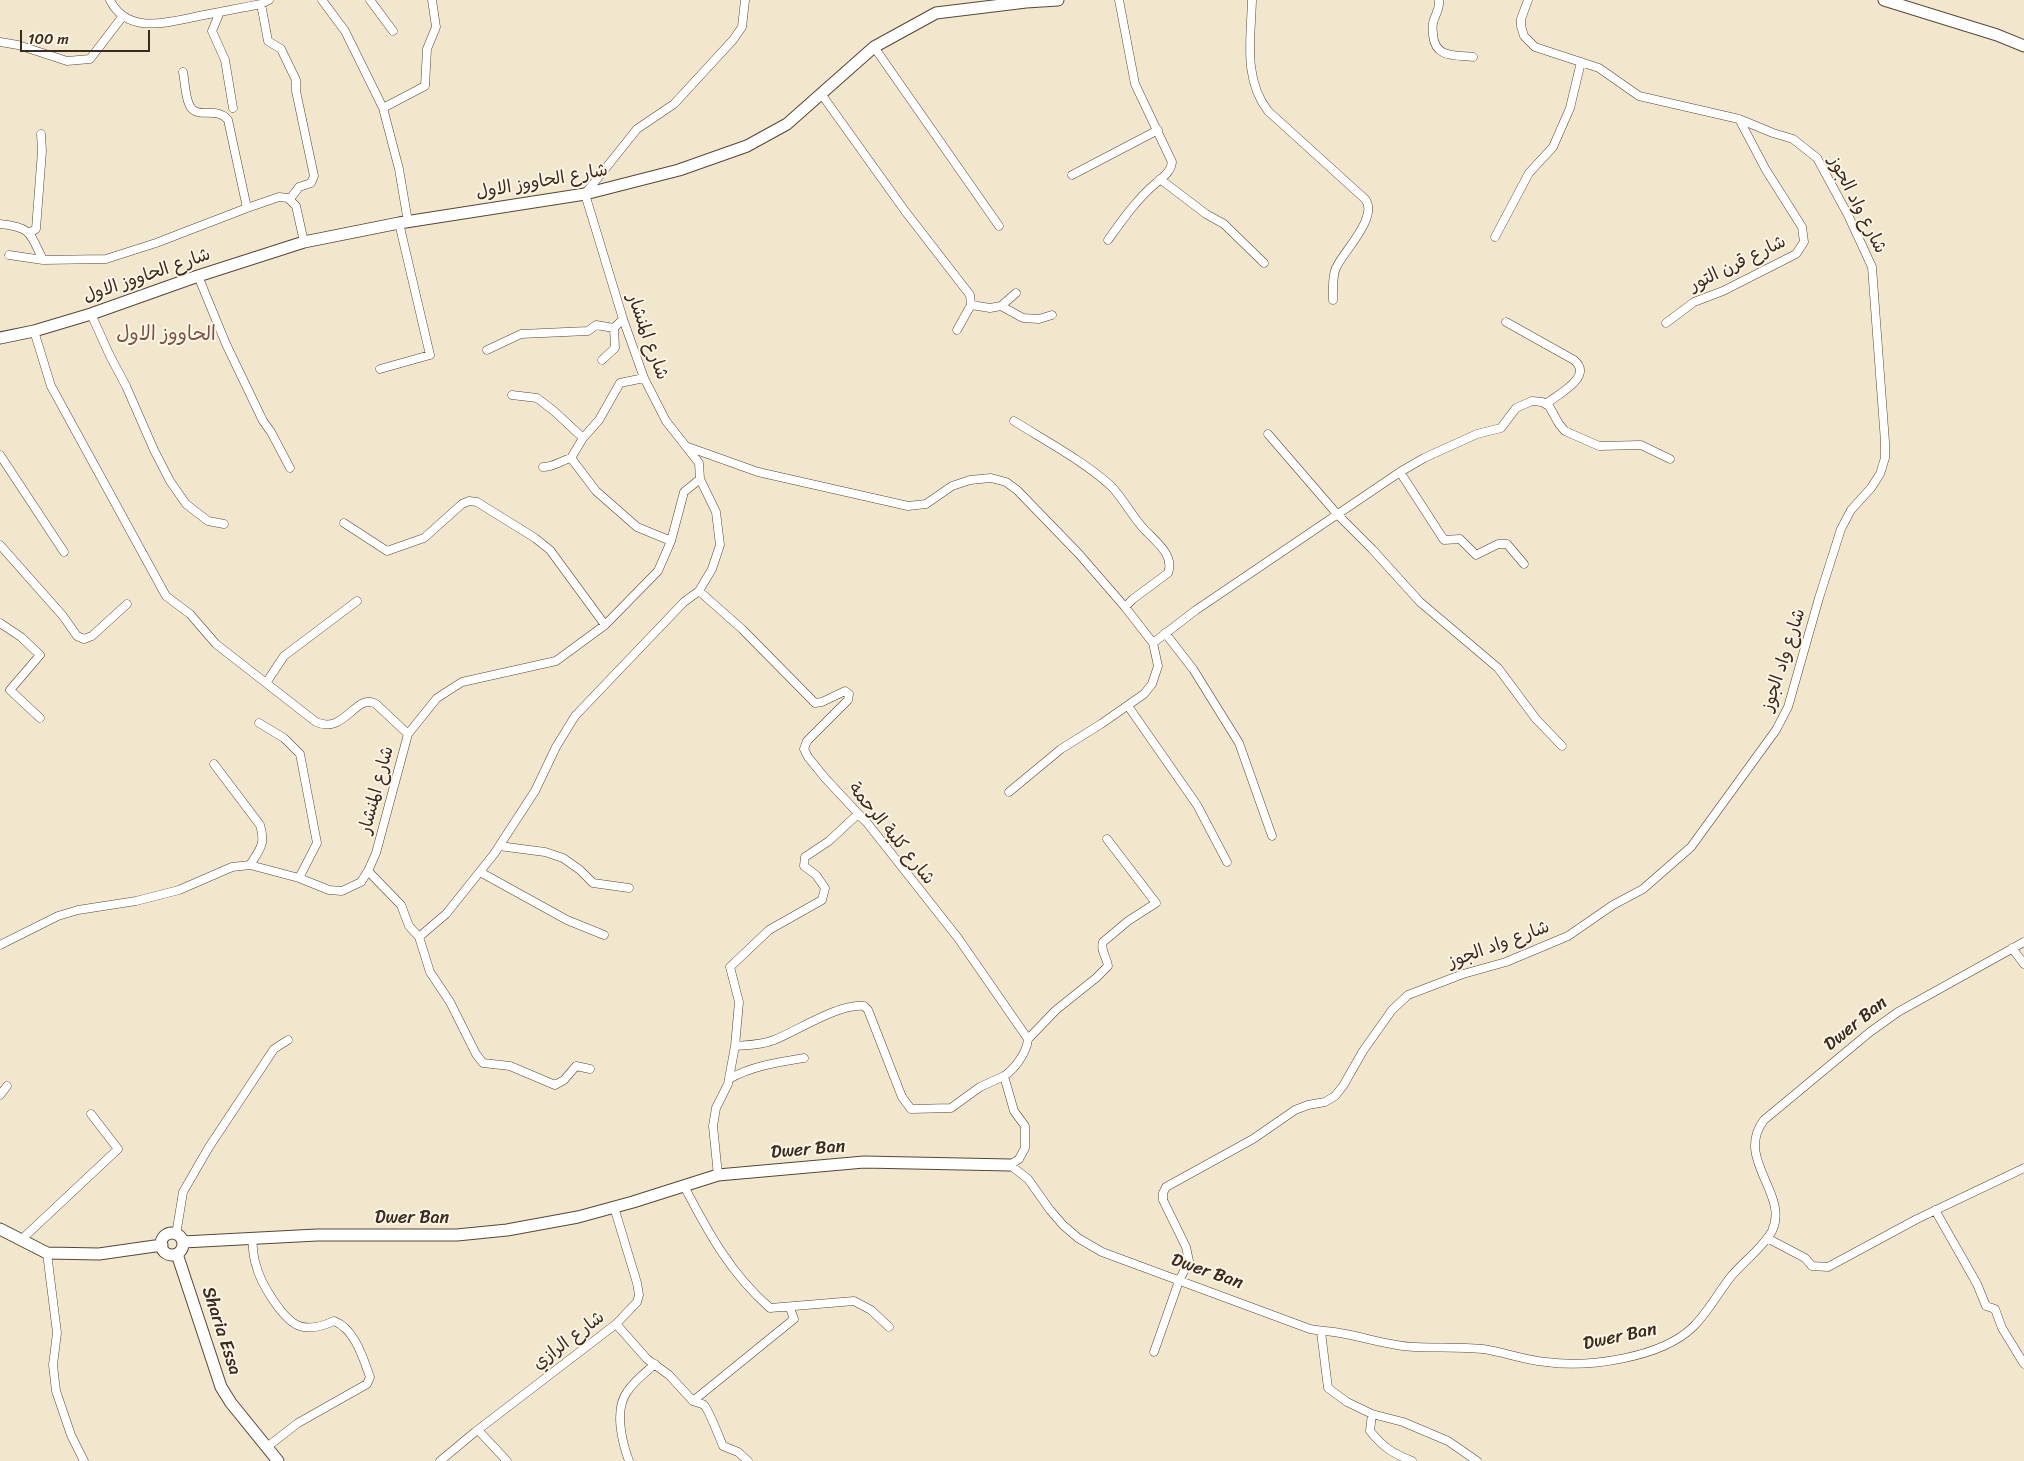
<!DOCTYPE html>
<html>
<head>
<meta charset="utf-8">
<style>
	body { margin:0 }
	#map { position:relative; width:2024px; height:1461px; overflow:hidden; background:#f2e7cc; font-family:Sriracha,sans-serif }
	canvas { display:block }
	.scale { position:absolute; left:20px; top:30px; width:130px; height:22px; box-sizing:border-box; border:2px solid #3b2a1e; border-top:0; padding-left:6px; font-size:15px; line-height:18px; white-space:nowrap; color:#3b2a1e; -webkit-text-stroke:4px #fcf5e5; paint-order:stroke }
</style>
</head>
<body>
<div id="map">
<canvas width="2024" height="1461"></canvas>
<div class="scale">100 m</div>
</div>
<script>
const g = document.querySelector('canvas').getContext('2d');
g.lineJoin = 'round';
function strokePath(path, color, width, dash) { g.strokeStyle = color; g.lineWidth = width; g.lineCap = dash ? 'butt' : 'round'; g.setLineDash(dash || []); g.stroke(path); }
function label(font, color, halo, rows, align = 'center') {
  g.font = font + ' Sriracha,"Playpen Sans Arabic",sans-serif'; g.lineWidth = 4; g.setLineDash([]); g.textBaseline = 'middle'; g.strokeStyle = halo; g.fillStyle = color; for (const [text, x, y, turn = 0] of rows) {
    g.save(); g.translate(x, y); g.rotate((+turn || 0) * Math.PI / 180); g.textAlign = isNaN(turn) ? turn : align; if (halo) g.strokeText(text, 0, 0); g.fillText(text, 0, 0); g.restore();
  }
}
const street = new Path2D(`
	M 110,0 C 128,37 173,21 204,15 C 223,11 242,8 261,4 L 269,0
	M 322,0 L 345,31 L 383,108 L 399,169 L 408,222
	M 370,0 L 393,31
	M 1252,0 C 1251,38 1243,79 1268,111 L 1365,199 C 1379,216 1345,250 1337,266 C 1332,274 1333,290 1333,300
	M 1439,0 C 1440,10 1435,14 1433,23 C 1432,27 1433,31 1433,35 C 1435,58 1454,55 1473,57
	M 261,4 L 268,41 L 281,49 L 296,80 L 296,91 L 314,176 L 311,183 L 299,187 L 290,199
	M 220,12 L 212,31 L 225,60 L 233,108
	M 0,42 L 18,45 L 67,61 L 90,59 L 123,16
	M 874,47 L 999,226
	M 183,72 C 185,82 185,95 189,104 C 195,121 216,105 228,120 L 247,208
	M 822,95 L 905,211 L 970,295 L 971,305 L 990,308 L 1001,306 L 1023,318 L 1039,319 L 1052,315
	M 383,108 L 425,86 L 427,49 L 436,27 L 432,0
	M 1072,175 L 1158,130
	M 1160,179 L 1206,214 L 1224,224 L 1264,263
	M 0,224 C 32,227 30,234 43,260
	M 29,233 L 36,229 L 42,151 L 41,134
	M 1495,237 L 1529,173 L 1553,147 L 1570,108 L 1581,62
	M 1108,240 C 1123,219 1137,199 1156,183 C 1163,177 1171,172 1172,162 L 1135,84 L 1119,0
	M 9,255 L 43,260 L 106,259 L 156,243 L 247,208 L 279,197 L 288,198 L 296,206 L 304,242
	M 198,276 L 226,344 L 263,421 L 271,432 L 290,468
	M 1001,306 L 1016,293
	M 91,314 L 110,356 L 126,386 L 154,450 L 170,481 L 186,504 L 208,521 L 224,524
	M 1506,322 L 1574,360 C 1594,377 1558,394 1546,404
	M 1666,323 L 1694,302 L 1723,291 L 1796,254 L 1804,242 L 1802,227 L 1766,170 L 1739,119
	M 957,330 L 971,305
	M 34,331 L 51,386 L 166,596 L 190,614 L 216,644 L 316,722 C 345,735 356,692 376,704 L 408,734
	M 487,350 L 521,334 L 588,331 L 596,325 L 614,328 L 623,319
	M 602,360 L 615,348 L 614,328
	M 380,369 L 430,355 L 399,223
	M 644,378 L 620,383 L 599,420 L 583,438 L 571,458 L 596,491 L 637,527 L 671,541
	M 512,395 L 537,398 L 554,411 L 583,438
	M 1014,421 C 1044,440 1087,463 1112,487 C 1124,500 1132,516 1144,529 C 1155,541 1175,555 1168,573 L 1133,599 L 1125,607
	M 1268,434 L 1337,514 L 1372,549 L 1420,602 L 1498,668 L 1536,719 L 1562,746
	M 688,447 L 758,472 L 908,506 L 926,504 L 952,486 L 970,480 L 991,478 L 1006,482 L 1017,490 L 1079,554 L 1125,607 L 1153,643 L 1158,666 L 1152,684 L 1144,694 L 1101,724 L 1061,749 L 1009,792
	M 0,455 L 64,552
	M 543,467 C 554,467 560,461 571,458
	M 1400,472 L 1444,540 L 1460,539 L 1476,555 L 1498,544 L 1507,544 L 1524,564
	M 344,523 L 387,551 L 424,538 L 462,504 L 469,501 L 477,502 L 535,538 L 550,550 L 605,625
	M 0,545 L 63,616 L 77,636 L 84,639 L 92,636 L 127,604
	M 699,591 L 742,629 L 815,703 L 822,702 L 845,691 L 849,694 L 848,700 L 807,741 L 804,749 L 808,757 L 825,778 L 868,824 L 958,938 L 1028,1039 C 1027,1052 1015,1069 1004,1076 L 1014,1111 L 1025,1126 L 1025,1148 L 1019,1159 L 1010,1165 L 1028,1179 L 1050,1210 L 1063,1225 L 1078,1238 L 1102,1252 L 1310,1329 C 1320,1331 1330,1331 1340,1333 C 1365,1337 1389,1346 1415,1347 C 1437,1348 1461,1347 1483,1349 C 1504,1352 1524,1360 1546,1362 C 1588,1368 1661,1358 1693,1327 C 1707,1313 1717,1295 1729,1279 C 1741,1263 1763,1248 1772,1231 C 1790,1194 1734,1159 1764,1120 L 1870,1032 L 1898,1012 L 2024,942
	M 0,623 L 21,637 L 40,655 L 10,690 L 40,718
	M 1165,633 L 1193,669 L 1239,743 L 1272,836
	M 1153,643 L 1196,610 L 1400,472 L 1424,458 L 1477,434 L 1501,428 L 1516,408 L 1532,401 L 1542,402 L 1549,406 L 1559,424 L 1565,431 L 1599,446 L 1641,445 L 1670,459
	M 266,683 L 284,656 L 357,601
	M 1128,706 L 1197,805 L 1227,862
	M 259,723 L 284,738 L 300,754 L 317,843 L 299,878
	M 214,764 L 260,825 C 266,844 260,849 250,865
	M 499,846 L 545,852 L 563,858 L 580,870 L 593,883 L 629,888
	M 368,871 L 401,905 L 409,926 L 419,937 L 430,972 L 450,1002 L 476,1054 L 483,1063 L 510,1066 L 555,1085 L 564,1080 L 576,1066 L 590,1069
	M 480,872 L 567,920 L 604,935
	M 419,937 L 446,914 L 494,854 L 535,791 L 556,747 L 575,716 L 684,602 L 699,591 L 712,569 L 720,545 L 716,512 L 700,479
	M 0,945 L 58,916 L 78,910 L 136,901 L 179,890 L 232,867 L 250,865 L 299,878 L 329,890 L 342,891 L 361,882 L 368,871 L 376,853 L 408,734 L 437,698 L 462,682 L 556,661 L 605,625 L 658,571 L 671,541 L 684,492 L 700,479 L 699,463 L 666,421 L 644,378 L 623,319 L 585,194 L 637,129 L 674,104 L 733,40 L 742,27 L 745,0
	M 2012,948 L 2024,964
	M 1028,1039 L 1056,1010 L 1096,978 L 1108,966 C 1107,957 1100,951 1103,942 L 1128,921 L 1156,903 L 1107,839
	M 735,1046 C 748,1045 762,1045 774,1040 C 797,1031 839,1003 864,1006 L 868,1010 L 902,1097 L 911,1109 L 951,1108 L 980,1087 L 1004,1076
	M 729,1079 C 752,1066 779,1062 804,1058
	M 0,1095 L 7,1086
	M 718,1175 L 713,1126 L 716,1108 L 728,1084 L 735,1046 L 739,1002 L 730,967 L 769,930 L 822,900 L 825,888 L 816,875 L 804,866 L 805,857 L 829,841 L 858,814
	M 684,1186 C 708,1232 730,1273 770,1308 L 854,1301 L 871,1310 L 889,1327
	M 1935,1210 L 1977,1284 L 1986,1306 L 1995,1309 L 2002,1328 L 2024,1364
	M 176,1235 L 183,1192 L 209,1147 L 274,1049 L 288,1040
	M 252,1238 C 253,1247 253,1257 256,1265 C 260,1282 281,1317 297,1325 C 309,1331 323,1326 334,1321 C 355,1329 363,1358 370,1377 L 367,1384 L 298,1423 L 267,1447
	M 1767,1238 L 1805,1258 L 1812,1266 L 1828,1267 L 1917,1219 L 2024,1168
	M 21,1240 L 118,1149 L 91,1114
	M 47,1253 L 57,1333 L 53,1365 L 56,1391 L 71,1435 L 84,1461
	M 616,1324 L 647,1359 L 669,1375 L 693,1401 L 794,1319 L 790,1308
	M 1321,1332 L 1328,1388 L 1347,1402 L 1372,1414 L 1403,1422 L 1448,1441 L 1477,1461
	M 1154,1352 L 1179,1281 L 1189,1261 L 1186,1247 L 1163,1200 L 1163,1193 L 1166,1187 L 1253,1139 L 1295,1110 L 1308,1105 L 1325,1102 L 1335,1096 L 1343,1086 L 1363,1051 L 1392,1010 L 1408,995 L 1463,974 L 1506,962 L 1568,936 L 1613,905 L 1643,889 L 1691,847 L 1776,730 L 1788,707 L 1819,598 L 1841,529 L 1851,510 L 1871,488 L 1880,474 L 1885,458 L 1885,442 L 1872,267 L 1848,215 L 1817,158 L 1793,139 L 1773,133 L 1739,119 L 1639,96 L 1599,68 L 1535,47 L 1524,36 L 1521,26 L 1521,19 L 1528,0
	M 693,1401 C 696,1402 701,1403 704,1405 C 708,1408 720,1439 723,1446 L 738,1452 L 748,1461
	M 1372,1414 L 1370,1431 C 1384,1448 1392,1453 1412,1461
	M 478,1430 L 507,1461
	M 440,1461 L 475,1432 L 616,1324 L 637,1302 L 639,1295 L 637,1283 L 614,1207
	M 629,1461 C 622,1442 614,1410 627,1392 C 634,1381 645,1373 655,1364`);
const secondary = new Path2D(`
	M 1884,0 L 1997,35 L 2024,46
	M 0,338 L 34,331 L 91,314 L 198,276 L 304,242 L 399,223 L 585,194 L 679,170 L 747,146 L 787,124 L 874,47 L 936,13 L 1026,2 L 1058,0
	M 0,1229 L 47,1253 L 99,1254 L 162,1245
	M161 1244a11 11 0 1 1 22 0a11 11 0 1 1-22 0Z
	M 183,1242 L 317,1235 L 457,1235 L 507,1230 L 578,1217 L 633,1202 L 718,1175 L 864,1162 L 1010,1165
	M 177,1254 L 221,1387 L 231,1403 L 278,1461`);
strokePath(street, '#564638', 9);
strokePath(secondary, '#564638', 13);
strokePath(street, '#fff', 8);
strokePath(secondary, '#fff', 11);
label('18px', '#3b2a1e', '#fcf5e5', [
	["شارع الحاووز الاول",542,182,-10],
	["شارع واد الجوز",1857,205,63],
	["شارع قرن التور",1738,264,-26],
	["شارع الحاووز الاول",147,276,-19],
	["شارع المنشار",647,337,70],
	["شارع واد الجوز",1784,660,-72],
	["شارع المنشار",377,790,-75],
	["شارع كلية الرحمة",891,834,51],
	["شارع واد الجوز",1499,945,-20],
	["Dwer Ban",1856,1024,-39],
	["Dwer Ban",808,1150,-5],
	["Dwer Ban",412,1218],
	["Dwer Ban",1207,1272,19],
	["Sharia Essa",221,1331,72],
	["Dwer Ban",1620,1337,-12],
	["شارع الرازي",569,1341,-37]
]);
label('20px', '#7b5344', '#fcf5e5', [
	["الحاووز الاول",166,335]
]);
</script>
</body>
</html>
